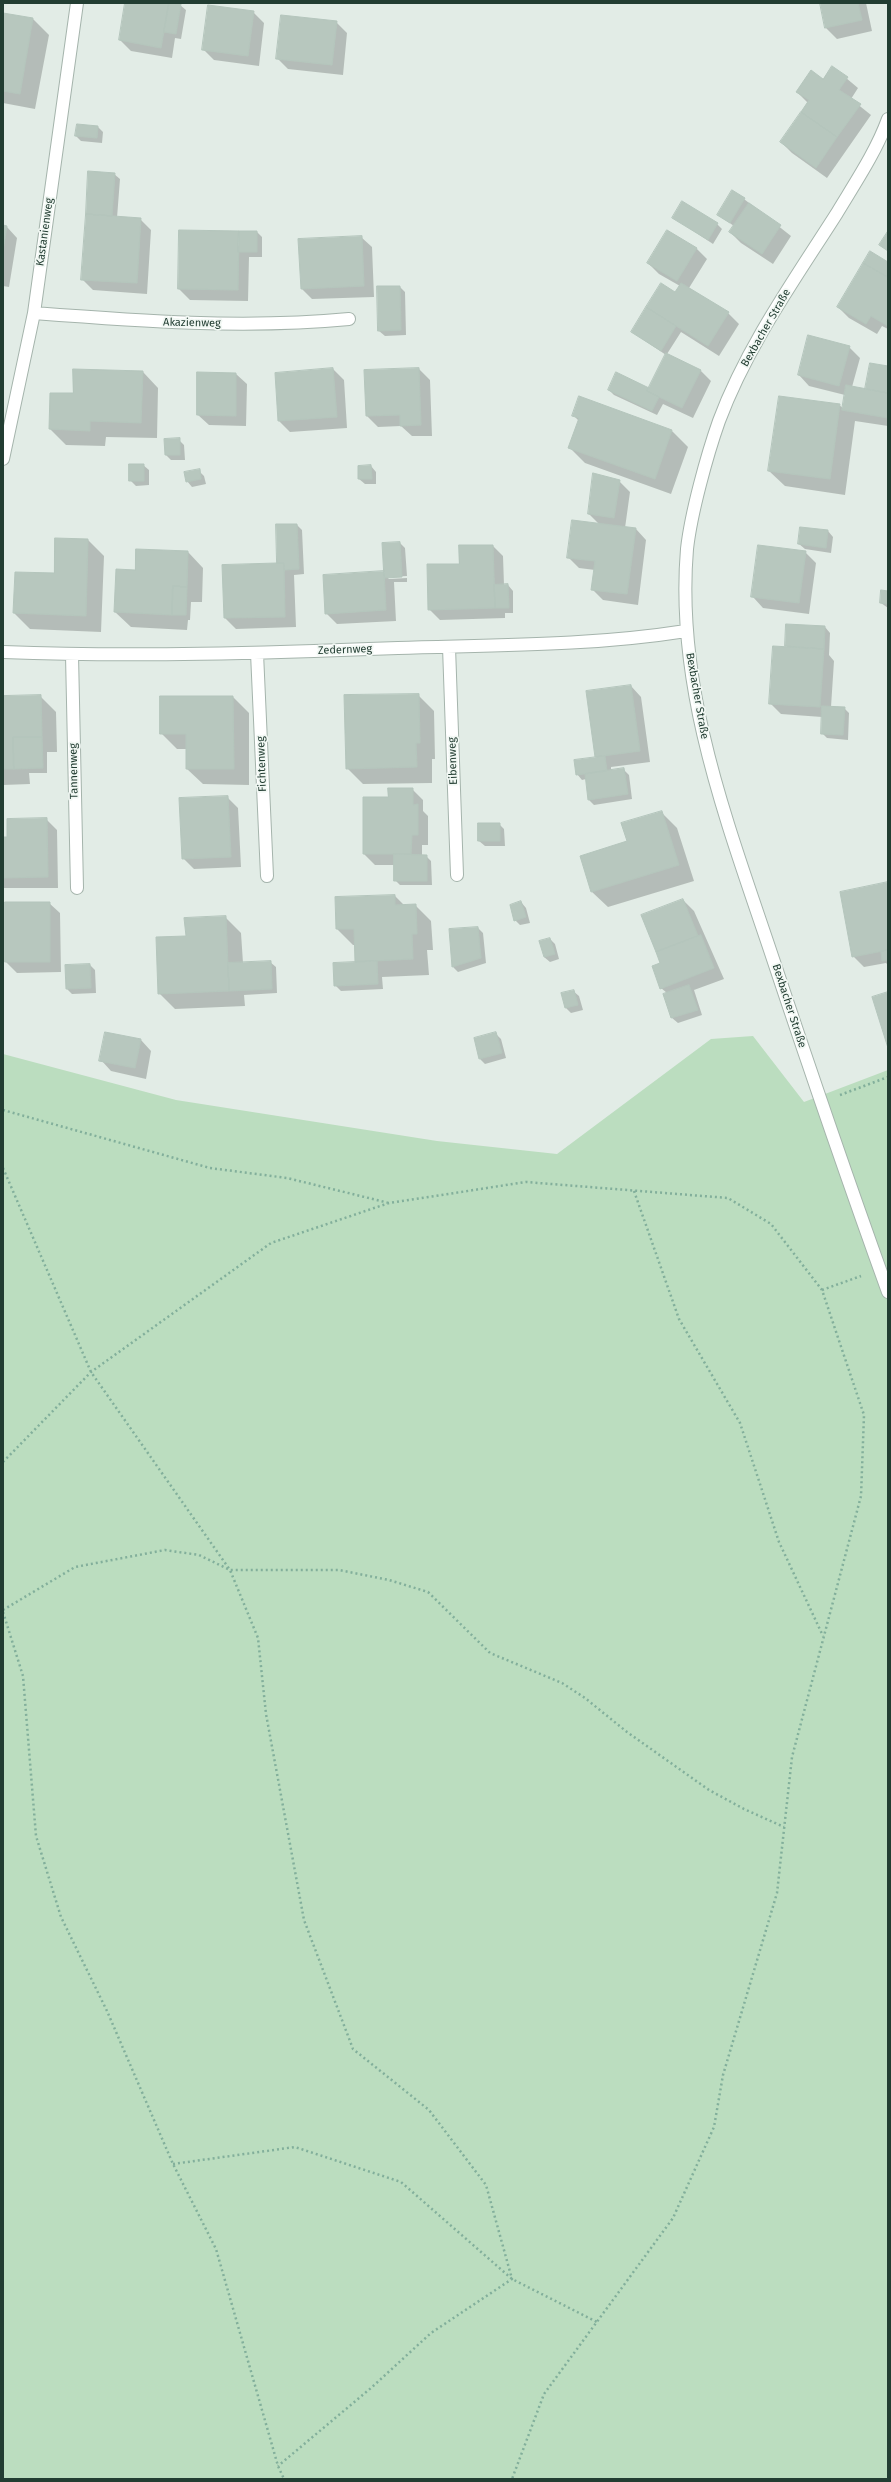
<!DOCTYPE html>
<html>
<head>
<meta charset="utf-8">
<style>
	body { margin:0 }
	#map { position:relative; width:891px; height:2482px; overflow:hidden; background:#e2ece6; font-family:"Fira Sans",sans-serif }
	canvas { display:block }
	.frame { position:absolute; inset:0; border:4px solid #223d32; pointer-events:none }
</style>
</head>
<body>
<div id="map">
<canvas width="891" height="2482"></canvas>
<div class="frame"></div>
</div>
<script>
const g = document.querySelector('canvas').getContext('2d');
g.lineJoin = 'round';
function fillPath(path, color) { g.fillStyle = color; g.fill(path, 'evenodd'); }
function strokePath(path, color, width, dash) { g.strokeStyle = color; g.lineWidth = width; g.lineCap = dash ? 'butt' : 'round'; g.setLineDash(dash || []); g.stroke(path); }
function label(font, color, halo, rows, align = 'center') {
  g.font = font + ' "Fira Sans",sans-serif'; g.lineWidth = 3.5; g.setLineDash([]); g.textBaseline = 'middle'; g.strokeStyle = halo; g.fillStyle = color; for (const [text, x, y, turn = 0] of rows) {
    g.save(); g.translate(x, y); g.rotate((+turn || 0) * Math.PI / 180); g.textAlign = isNaN(turn) ? turn : align; if (halo) g.strokeText(text, 0, 0); g.fillText(text, 0, 0); g.restore();
  }
}
fillPath(new Path2D(`
	M 753,1036 L 804,1102 L 888,1070 L 888,2479 L 3,2479 L 3,1054 L 176,1100 L 437,1141 L 557,1154 L 711,1039 Z`), '#bbddbf');
fillPath(new Path2D(`
	M 126,3 L 171,3 L 180,5 L 186,10 L 181,39 L 175,38 L 172,58 L 131,51 L 120,40 Z
	M 821,3 L 866,3 L 872,31 L 837,39 L 826,28 Z
	M 253,12 L 264,23 L 259,66 L 214,60 L 203,49 Z
	M 3,14 L 33,19 L 49,35 L 35,109 L 3,103 Z
	M 336,22 L 347,33 L 343,75 L 288,69 L 278,59 Z
	M 833,67 L 858,88 L 851,99 L 871,115 L 827,178 L 792,153 L 781,142 L 808,103 L 797,92 L 824,81 Z
	M 77,125 L 98,127 L 103,132 L 102,143 L 81,141 L 76,136 Z
	M 114,174 L 120,179 L 117,218 L 140,219 L 151,230 L 147,294 L 93,290 L 82,279 Z
	M 744,199 L 791,236 L 773,264 L 741,243 L 730,232 L 734,226 L 718,215 Z
	M 674,218 L 717,224 L 722,229 L 713,244 Z
	M 3,226 L 7,227 L 17,238 L 9,287 L 3,286 Z
	M 257,232 L 262,237 L 262,257 L 249,257 L 248,301 L 190,300 L 179,289 Z
	M 361,237 L 372,247 L 374,297 L 312,299 L 302,289 Z
	M 696,248 L 707,259 L 689,288 L 728,313 L 739,324 L 719,356 L 681,332 L 667,354 L 700,370 L 711,381 L 693,418 L 663,404 L 657,415 L 614,395 L 609,390 L 649,389 L 666,355 L 632,332 L 661,285 L 676,294 L 680,286 L 659,274 L 648,263 Z
	M 870,253 L 888,264 L 888,329 L 882,326 L 877,334 L 849,318 L 838,307 Z
	M 400,287 L 405,292 L 406,335 L 385,336 L 379,331 Z
	M 849,347 L 860,358 L 852,387 L 866,390 L 888,367 L 888,426 L 855,421 L 845,495 L 785,486 L 769,471 L 839,405 L 843,408 L 845,395 L 809,386 L 799,375 Z
	M 333,369 L 344,380 L 347,428 L 290,432 L 279,421 Z
	M 419,369 L 430,380 L 432,436 L 412,436 L 401,426 L 378,427 L 367,416 L 365,371 Z
	M 143,372 L 158,388 L 157,438 L 106,437 L 105,446 L 66,445 L 50,429 L 74,394 Z
	M 236,374 L 247,384 L 246,426 L 209,425 L 198,415 Z
	M 580,397 L 672,431 L 688,447 L 671,494 L 585,463 L 569,447 L 579,421 L 573,415 Z
	M 179,440 L 184,445 L 185,460 L 171,460 L 166,455 Z
	M 143,465 L 149,470 L 149,485 L 136,486 L 130,480 Z
	M 371,466 L 376,472 L 376,484 L 365,484 L 359,479 Z
	M 199,471 L 204,476 L 206,484 L 192,487 L 187,481 Z
	M 619,481 L 630,492 L 625,528 L 636,529 L 646,540 L 638,605 L 603,600 L 592,589 L 595,570 L 579,568 L 568,557 L 599,524 L 589,514 Z
	M 277,525 L 297,525 L 302,530 L 304,574 L 294,575 L 296,627 L 236,629 L 225,618 L 278,564 Z
	M 828,531 L 833,537 L 831,553 L 805,549 L 799,544 Z
	M 56,539 L 88,540 L 104,556 L 101,632 L 30,629 L 14,613 L 55,574 Z
	M 400,543 L 405,548 L 407,576 L 387,577 L 389,579 L 407,578 L 407,582 L 394,582 L 396,621 L 337,624 L 326,613 L 383,572 Z
	M 493,546 L 503,556 L 504,585 L 508,585 L 513,591 L 513,613 L 505,613 L 505,618 L 440,620 L 429,609 L 460,565 Z
	M 188,552 L 203,568 L 202,602 L 191,602 L 190,620 L 188,620 L 187,630 L 131,627 L 115,612 L 136,571 Z
	M 805,552 L 816,563 L 809,614 L 763,608 L 753,597 Z
	M 888,592 L 888,608 L 881,603 Z
	M 787,625 L 825,627 L 830,633 L 829,655 L 834,661 L 831,707 L 844,708 L 849,713 L 848,740 L 827,738 L 822,733 L 822,717 L 781,714 L 770,703 L 787,648 Z
	M 631,686 L 641,697 L 650,762 L 611,767 L 611,771 L 624,770 L 629,775 L 632,799 L 594,805 L 589,800 L 586,779 L 582,780 L 577,774 L 596,758 L 587,692 Z
	M 418,695 L 434,711 L 435,759 L 432,759 L 432,783 L 363,784 L 347,768 Z
	M 40,696 L 56,712 L 57,752 L 47,752 L 47,773 L 29,773 L 30,784 L 3,785 L 3,697 Z
	M 233,697 L 249,713 L 249,785 L 203,784 L 187,769 L 187,749 L 177,749 L 161,733 Z
	M 412,789 L 423,800 L 423,811 L 428,816 L 428,845 L 422,845 L 422,855 L 426,856 L 431,861 L 432,885 L 400,885 L 395,880 L 395,865 L 375,865 L 364,854 L 389,798 Z
	M 227,797 L 238,808 L 241,867 L 194,869 L 183,858 Z
	M 661,812 L 677,828 L 694,881 L 608,907 L 592,892 L 628,842 Z
	M 46,819 L 57,830 L 58,888 L 3,888 L 3,838 L 9,838 Z
	M 499,824 L 504,829 L 505,846 L 485,846 L 479,841 Z
	M 888,884 L 888,965 L 886,963 L 864,967 L 853,956 Z
	M 395,896 L 404,905 L 415,905 L 431,921 L 433,950 L 427,950 L 429,975 L 382,977 L 383,989 L 341,991 L 335,985 L 358,963 L 356,945 L 353,945 L 337,929 Z
	M 683,900 L 694,911 L 724,979 L 694,990 L 702,1015 L 678,1023 L 672,1018 L 664,994 L 667,993 L 661,988 L 661,964 L 642,916 Z
	M 521,902 L 526,908 L 530,923 L 520,925 L 515,920 Z
	M 49,903 L 60,913 L 61,972 L 17,973 L 6,962 Z
	M 225,917 L 241,933 L 243,963 L 270,962 L 276,967 L 277,993 L 244,995 L 245,1006 L 175,1009 L 159,993 L 187,937 Z
	M 478,928 L 483,933 L 486,963 L 458,972 L 453,967 Z
	M 550,939 L 555,944 L 559,959 L 550,962 L 544,957 Z
	M 90,965 L 95,970 L 96,993 L 72,994 L 67,989 Z
	M 573,991 L 579,996 L 583,1010 L 571,1013 L 566,1008 L 562,994 Z
	M 495,1033 L 501,1039 L 506,1058 L 485,1064 L 480,1059 Z
	M 141,1040 L 151,1051 L 146,1079 L 111,1071 L 101,1060 Z`), '#0003');
const building = new Path2D(`
	M 125,3 L 169,3 L 161,48 L 119,40 Z
	M 169,3 L 181,4 L 176,34 L 164,32 Z
	M 820,3 L 858,3 L 862,20 L 825,28 Z
	M 208,5 L 254,11 L 248,56 L 202,50 Z
	M 3,13 L 33,18 L 20,94 L 3,91 Z
	M 281,15 L 337,21 L 332,65 L 276,59 Z
	M 832,66 L 848,77 L 839,90 L 861,104 L 837,137 L 801,112 L 809,100 L 796,92 L 811,70 L 823,79 Z
	M 801,112 L 837,137 L 816,168 L 780,142 Z
	M 77,124 L 98,126 L 97,138 L 75,136 Z
	M 88,171 L 115,173 L 112,216 L 86,214 Z
	M 732,190 L 745,198 L 730,223 L 717,215 Z
	M 682,201 L 718,223 L 708,240 L 672,218 Z
	M 749,203 L 781,225 L 762,254 L 729,232 Z
	M 86,214 L 141,218 L 137,283 L 81,280 Z
	M 3,225 L 7,226 L 3,250 Z
	M 179,230 L 239,231 L 238,290 L 178,289 Z
	M 667,230 L 697,248 L 677,281 L 647,263 Z
	M 239,231 L 257,231 L 257,252 L 238,252 Z
	M 888,231 L 888,251 L 879,245 Z
	M 362,236 L 364,286 L 301,289 L 298,239 Z
	M 870,251 L 888,262 L 887,277 L 863,263 Z
	M 863,263 L 888,277 L 888,326 L 871,316 L 866,324 L 837,307 Z
	M 661,283 L 675,292 L 681,283 L 729,312 L 708,346 L 646,307 Z
	M 377,286 L 400,286 L 401,330 L 378,331 Z
	M 646,307 L 676,326 L 661,351 L 631,332 Z
	M 808,335 L 850,346 L 839,386 L 798,375 Z
	M 666,353 L 701,370 L 682,408 L 647,391 Z
	M 870,363 L 888,366 L 888,393 L 865,389 Z
	M 333,368 L 337,417 L 278,421 L 275,373 Z
	M 419,368 L 421,425 L 400,426 L 400,415 L 366,416 L 364,370 Z
	M 73,369 L 143,371 L 141,423 L 90,421 L 90,431 L 49,429 L 50,393 L 73,393 Z
	M 197,372 L 236,373 L 236,416 L 197,415 Z
	M 616,372 L 649,388 L 647,391 L 659,397 L 652,411 L 608,390 Z
	M 846,385 L 888,393 L 888,418 L 842,410 Z
	M 579,396 L 672,430 L 655,479 L 568,448 L 579,418 L 572,416 Z
	M 779,396 L 840,404 L 830,479 L 768,471 Z
	M 180,438 L 180,455 L 165,455 L 164,439 Z
	M 129,464 L 144,464 L 144,481 L 129,481 Z
	M 371,465 L 372,479 L 358,479 L 358,466 Z
	M 200,469 L 201,479 L 186,482 L 184,472 Z
	M 593,473 L 620,480 L 614,518 L 588,514 Z
	M 572,520 L 636,528 L 627,594 L 591,590 L 595,561 L 567,558 Z
	M 276,524 L 297,524 L 299,569 L 284,570 L 284,563 L 277,563 Z
	M 800,527 L 828,530 L 826,548 L 798,544 Z
	M 55,538 L 88,539 L 86,616 L 13,613 L 15,572 L 54,573 Z
	M 400,542 L 402,577 L 384,578 L 382,543 Z
	M 459,545 L 493,545 L 495,608 L 428,610 L 427,564 L 459,564 Z
	M 758,545 L 806,551 L 799,603 L 751,597 Z
	M 136,549 L 188,551 L 187,587 L 173,586 L 172,615 L 114,612 L 116,569 L 135,570 Z
	M 277,563 L 284,563 L 285,617 L 224,618 L 222,565 Z
	M 384,571 L 386,610 L 325,614 L 323,575 Z
	M 508,584 L 509,608 L 495,608 L 494,585 Z
	M 173,586 L 187,587 L 186,615 L 172,615 Z
	M 881,590 L 888,591 L 888,604 L 880,603 Z
	M 786,624 L 825,626 L 824,649 L 785,646 Z
	M 773,646 L 824,649 L 820,707 L 769,704 Z
	M 631,685 L 640,751 L 595,757 L 586,691 Z
	M 419,694 L 420,743 L 416,743 L 417,767 L 346,769 L 344,695 Z
	M 41,695 L 42,737 L 13,737 L 14,769 L 3,769 L 3,696 Z
	M 160,696 L 233,696 L 234,769 L 186,769 L 186,734 L 160,734 Z
	M 822,706 L 845,707 L 843,735 L 821,734 Z
	M 13,737 L 42,737 L 43,768 L 14,769 Z
	M 605,756 L 607,771 L 576,775 L 574,760 Z
	M 624,768 L 628,794 L 588,800 L 585,774 Z
	M 388,788 L 413,788 L 413,805 L 418,804 L 418,835 L 412,835 L 411,854 L 363,854 L 363,797 L 388,797 Z
	M 228,796 L 231,857 L 182,859 L 179,798 Z
	M 662,811 L 679,865 L 591,892 L 580,856 L 627,841 L 621,823 Z
	M 47,818 L 48,877 L 3,878 L 3,837 L 7,837 L 7,819 Z
	M 478,823 L 500,823 L 500,841 L 478,841 Z
	M 394,854 L 427,855 L 427,881 L 394,881 Z
	M 888,882 L 888,950 L 852,957 L 840,892 Z
	M 395,895 L 395,905 L 416,904 L 417,934 L 412,934 L 413,959 L 355,962 L 354,929 L 336,929 L 335,897 Z
	M 683,899 L 698,936 L 656,952 L 641,915 Z
	M 521,901 L 526,917 L 514,921 L 510,905 Z
	M 5,902 L 50,902 L 50,962 L 5,962 Z
	M 226,916 L 229,991 L 158,994 L 156,937 L 186,936 L 184,918 Z
	M 478,927 L 481,958 L 452,967 L 449,929 Z
	M 701,935 L 714,968 L 660,989 L 652,966 L 660,963 L 656,952 Z
	M 550,938 L 555,954 L 544,957 L 539,941 Z
	M 888,950 L 888,960 L 882,961 L 881,952 Z
	M 271,961 L 272,989 L 229,991 L 228,963 Z
	M 377,961 L 378,984 L 334,986 L 333,963 Z
	M 90,964 L 91,988 L 66,989 L 65,965 Z
	M 689,985 L 698,1010 L 671,1018 L 663,994 Z
	M 574,990 L 578,1005 L 565,1008 L 561,993 Z
	M 888,992 L 888,1048 L 872,997 Z
	M 105,1032 L 141,1039 L 135,1068 L 99,1061 Z
	M 496,1032 L 502,1053 L 479,1059 L 474,1038 Z`);
fillPath(building, '#b7c7be');
strokePath(building, '#b4c5bc', 1);
const minor = new Path2D(`
	M 888,119 C 876,152 855,183 837,213 C 795,279 747,346 719,421 C 707,455 691,513 687,549 C 675,691 729,827 773,959 C 810,1070 848,1181 888,1292
	M 34,313 C 139,321 244,329 349,319
	M 3,459 L 34,313 L 77,3
	M 449,647 L 457,875
	M 3,652 C 135,657 267,653 398,648 C 494,645 591,646 686,631
	M 257,653 L 267,876
	M 72,655 L 77,888`);
strokePath(minor, '#a5b4ac', 14);
strokePath(new Path2D(`
	M 840,1095 L 888,1077
	M 3,1110 L 210,1168 L 287,1178 L 389,1203
	M 3,1168 L 91,1372 L 230,1570 L 258,1638 L 266,1714 L 304,1920 L 353,2049 L 429,2110 L 486,2185 L 512,2279 L 431,2333 L 371,2388 L 278,2466
	M 634,1191 L 679,1319 L 740,1423 L 779,1542 L 823,1636
	M 822,1290 L 861,1276
	M 3,1462 L 91,1372 L 271,1243 L 389,1203 L 526,1182 L 728,1198 L 771,1224 L 822,1290 L 864,1415 L 861,1496 L 792,1757 L 777,1893 L 723,2075 L 714,2127 L 673,2218 L 544,2394 L 512,2479
	M 3,1610 L 75,1567 L 165,1550 L 199,1555 L 230,1570 L 339,1570 L 389,1580 L 428,1592 L 490,1653 L 562,1683 L 585,1698 L 627,1732 L 709,1790 L 744,1809 L 784,1827
	M 3,1612 L 23,1676 L 36,1836 L 61,1917 L 107,2011 L 173,2164 L 216,2249 L 278,2466 L 284,2479
	M 173,2164 L 295,2147 L 401,2182 L 512,2279 L 597,2322`), '#82af9b', 2.5, [2, 3]);
strokePath(minor, '#fff', 12);
label('11px', '#223d32', '#f2f8f4', [
	["Kastanienweg",45,232,-82],
	["Akazienweg",192,323,1],
	["Bexbacher Straße",766,328,-60],
	["Zedernweg",345,650,-2],
	["Bexbacher Straße",697,696,80],
	["Eibenweg",453,761,-92],
	["Fichtenweg",262,764,-92],
	["Tannenweg",74,771,-91],
	["Bexbacher Straße",789,1006,72]
]);
</script>
</body>
</html>
